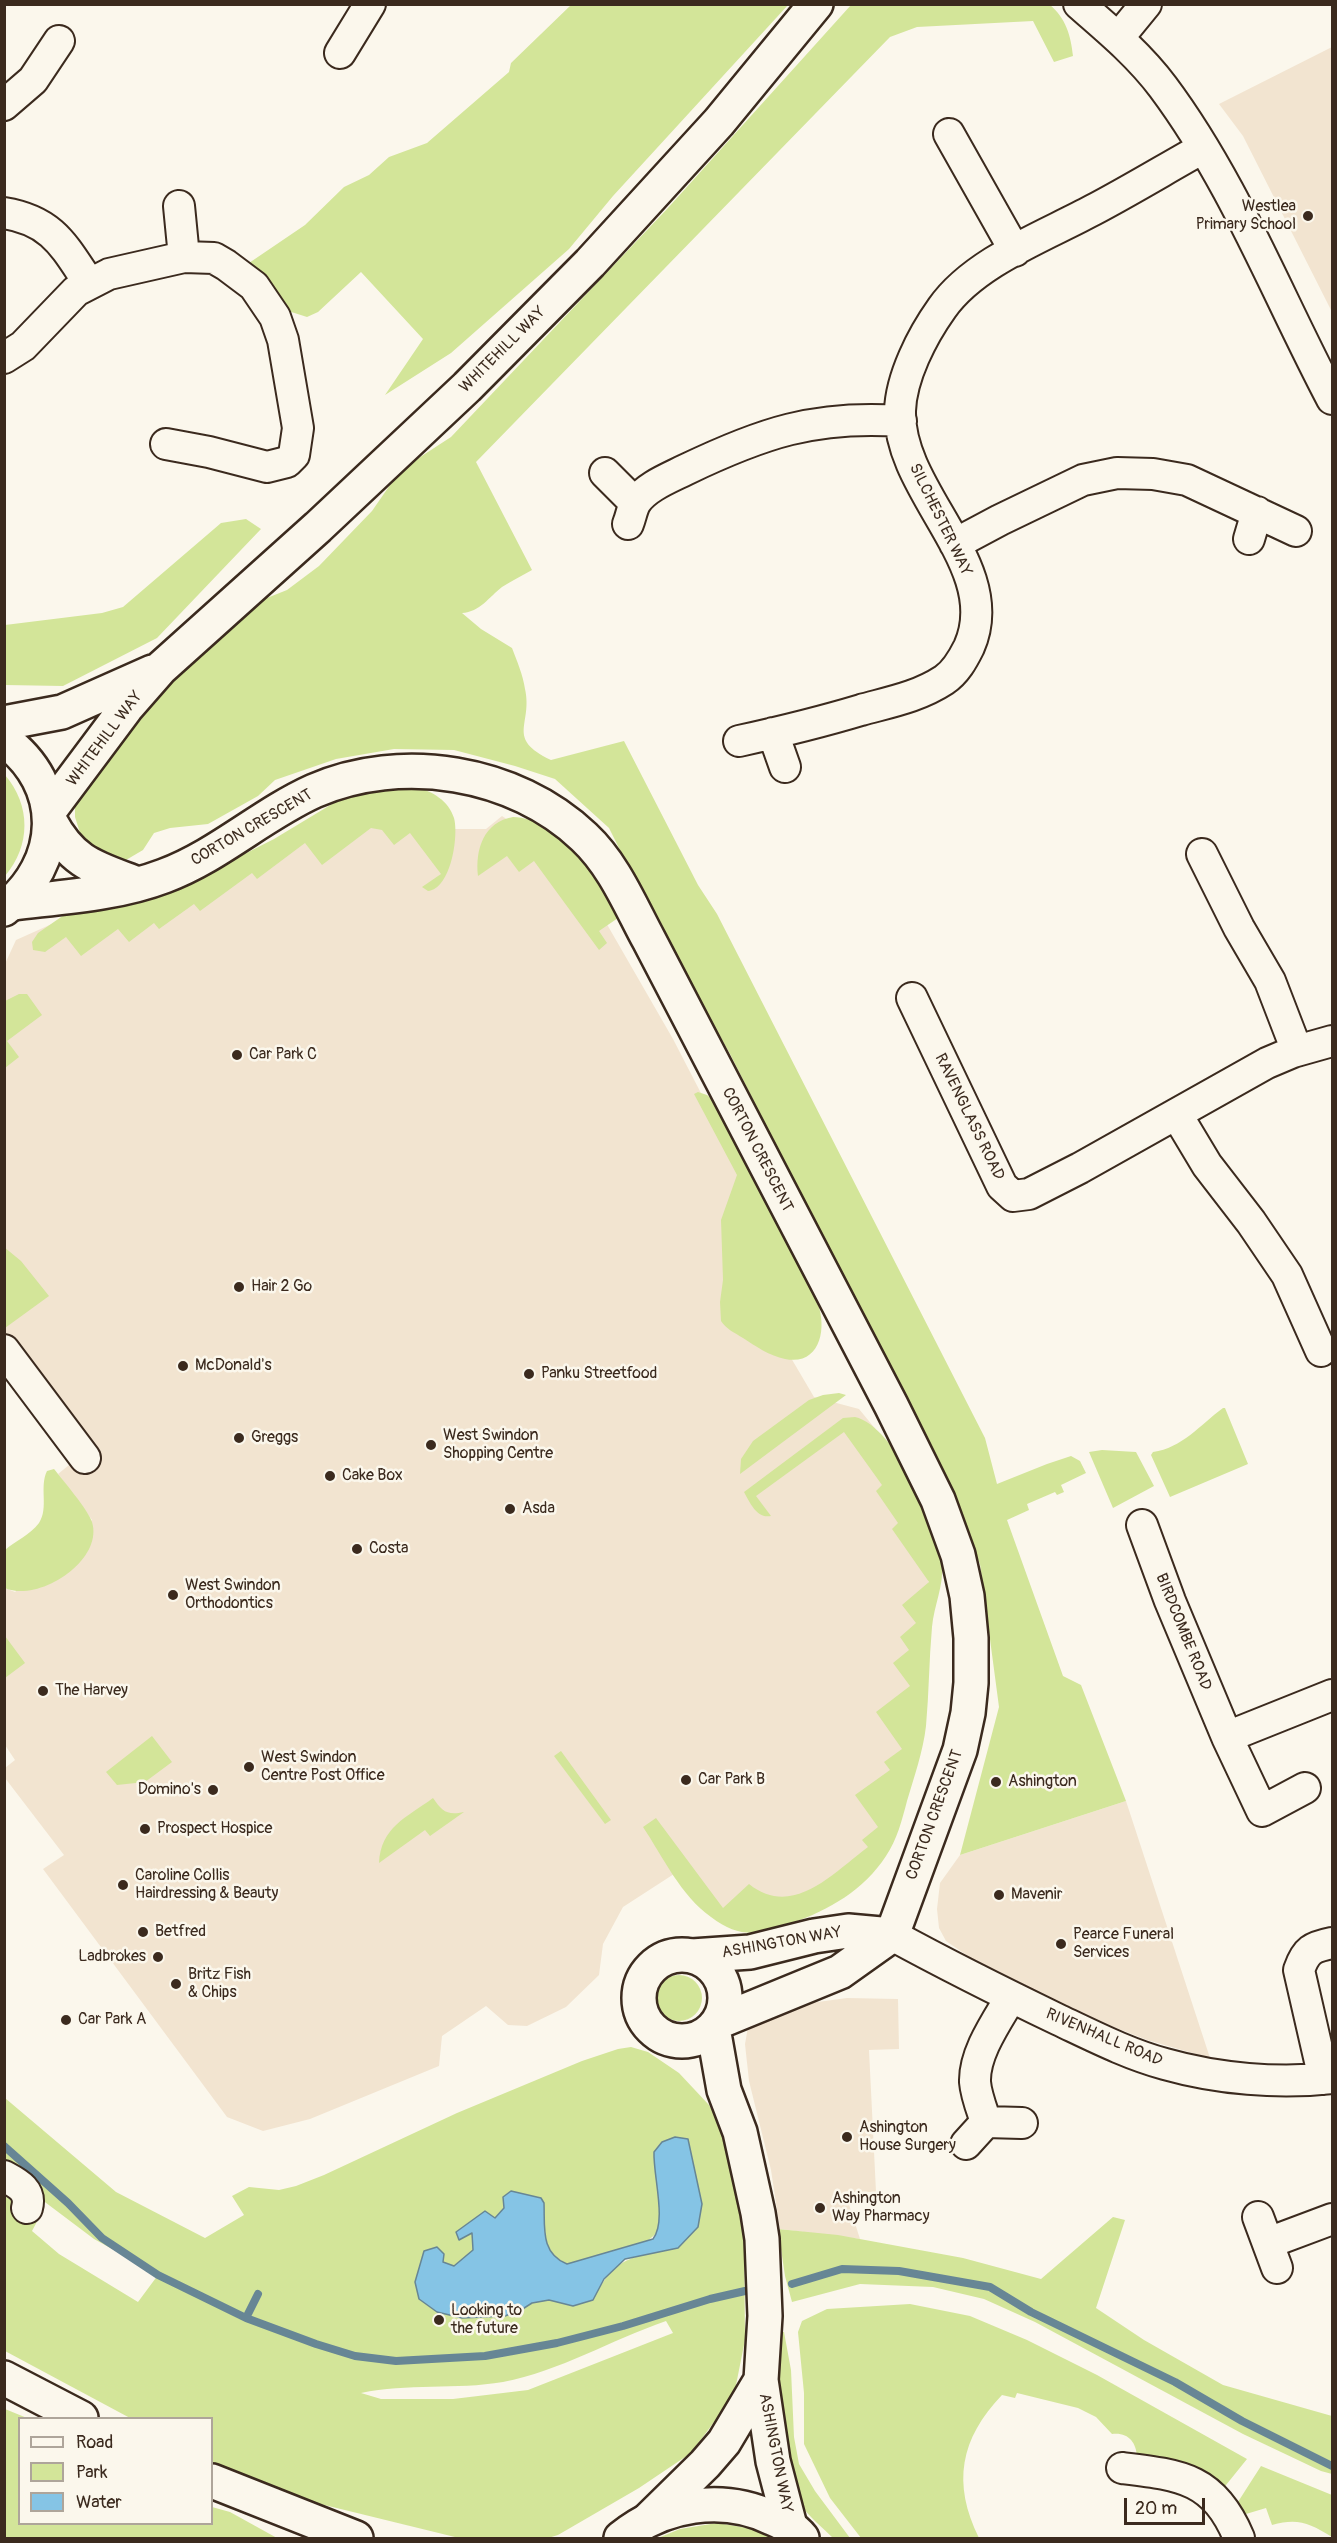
<!DOCTYPE html>
<html>
<head>
<meta charset="utf-8">
<style>
	body { margin:0 }
	#map { position:relative; width:1337px; height:2543px; overflow:hidden; background:#fbf7ec; font-family:Pangolin,sans-serif }
	canvas { display:block }
	.frame { position:absolute; inset:0; border:6px solid #3b2a1e; pointer-events:none }
	.legend { position:absolute; left:18px; top:2417px; width:195px; height:108px; box-sizing:border-box; background:#fbf7ec; border:2px solid #aea59a; margin:0; padding:8px 10px; list-style:none; font-size:18px; color:#3b2a1e }
	.legend li { display:flex; align-items:center; gap:12px; height:30px }
	.legend b { width:30px; border:2px solid #aea59a }
	.scale { position:absolute; left:1124px; top:2498px; width:81px; height:27px; box-sizing:border-box; border:3px solid #3b2a1e; border-top:0; padding-left:8px; font-size:18px; line-height:21px; white-space:nowrap; color:#3b2a1e; -webkit-text-stroke:4px #fbf7ec; paint-order:stroke }
</style>
</head>
<body>
<div id="map">
<canvas width="1337" height="2543"></canvas>
<div class="frame"></div>
<ul class="legend">
<li><b style="height:8px;background:#fbf7ec"></b>Road</li>
<li><b style="height:16px;background:#d3e599"></b>Park</li>
<li><b style="height:16px;background:#85c4e5"></b>Water</li>
</ul>
<div class="scale">20 m</div>
</div>
<script>
const g = document.querySelector('canvas').getContext('2d');
g.lineJoin = 'round';
function fillPath(path, color) { g.fillStyle = color; g.fill(path, 'evenodd'); }
function strokePath(path, color, width, dash) { g.strokeStyle = color; g.lineWidth = width; g.lineCap = dash ? 'butt' : 'round'; g.setLineDash(dash || []); g.stroke(path); }
function label(font, color, halo, rows, align = 'center') {
  g.font = font + ' Pangolin,sans-serif'; g.lineWidth = 5; g.setLineDash([]); g.textBaseline = 'middle'; g.strokeStyle = halo; g.fillStyle = color; for (const [text, x, y, turn = 0] of rows) {
    g.save(); g.translate(x, y); g.rotate((+turn || 0) * Math.PI / 180); g.textAlign = isNaN(turn) ? turn : align; if (halo) g.strokeText(text, 0, 0); g.fillText(text, 0, 0); g.restore();
  }
}
fillPath(new Path2D(`
	M 1332,47 L 1332,312 L 1243,136 L 1219,104 Z
	M 430,810 L 451,829 L 486,829 L 502,816 L 526,832 L 597,907 L 673,1039 L 796,1277 L 784,1346 L 814,1397 L 859,1409 L 887,1443 L 930,1560 L 919,1743 L 886,1839 L 846,1886 L 723,1915 L 674,1874 L 623,1907 L 603,1944 L 599,1975 L 566,2007 L 527,2026 L 508,2025 L 486,2006 L 442,2036 L 439,2066 L 310,2119 L 263,2131 L 227,2117 L 43,1869 L 64,1855 L 5,1778 L 5,1768 L 15,1760 L 5,1745 L 5,1588 L 15,1592 L 92,1520 L 58,1474 L 85,1452 L 5,1340 L 4,966 L 16,940 L 54,923 L 159,904 L 304,827 Z
	M 1126,1801 L 1210,2058 L 1147,2040 L 1063,2007 L 984,1967 L 946,1941 L 939,1928 L 937,1909 L 940,1883 L 960,1855 Z
	M 847,1998 L 898,1999 L 899,2049 L 869,2050 L 876,2192 L 845,2192 L 860,2239 L 780,2229 L 771,2170 L 749,2081 L 745,2044 L 748,2027 L 752,2022 L 803,2004 Z`), '#f2e4d0');
fillPath(new Path2D(`
	M 1049,4 C 1066,18 1071,36 1073,56 L 1054,62 L 1033,21 L 917,27 L 890,37 L 476,462 L 532,570 C 522,576 511,581 502,587 C 489,597 480,612 462,613 L 481,629 L 512,648 C 517,661 523,675 525,689 C 533,725 505,738 551,760 L 624,741 L 698,885 L 717,914 L 985,1438 L 997,1484 L 1047,1464 L 1071,1456 L 1080,1461 L 1086,1473 L 1061,1485 L 1064,1492 L 1057,1495 L 1055,1492 L 1027,1504 L 1029,1510 L 1007,1520 L 1063,1676 L 1081,1685 L 1126,1801 L 960,1855 L 999,1707 L 980,1564 L 934,1457 L 730,1054 L 658,926 L 609,828 L 555,779 L 515,766 L 454,750 L 394,749 L 336,759 L 275,780 L 258,796 L 208,824 L 170,828 L 154,833 L 143,850 L 126,860 L 112,863 L 95,854 L 81,836 L 75,817 L 75,798 L 173,681 L 262,600 L 287,590 L 319,566 L 372,511 L 390,485 L 411,463 L 451,437 L 667,209 L 851,5 Z
	M 571,5 L 788,5 L 613,196 L 569,249 L 451,353 L 385,395 L 423,339 L 361,272 L 318,312 L 307,317 L 282,309 L 253,275 L 249,263 L 305,225 L 344,187 L 369,175 L 389,157 L 427,143 L 509,72 L 511,63 Z
	M 246,519 L 261,529 L 157,638 L 63,686 L 5,685 L 5,625 L 102,613 L 123,607 L 221,523 Z
	M 5,775 C 31,805 31,846 5,876 Z
	M 416,787 C 432,791 449,801 454,818 C 459,836 451,889 428,891 L 422,887 L 441,874 L 410,833 L 394,845 L 382,830 L 371,828 L 322,865 L 305,843 L 257,879 L 252,873 L 200,911 L 194,904 L 159,929 L 154,923 L 129,942 L 118,929 L 81,956 L 66,937 L 45,952 L 33,950 L 32,942 L 38,933 L 64,915 L 135,896 L 207,873 L 274,839 L 342,798 L 387,789 Z
	M 513,817 C 557,817 603,882 618,918 L 599,931 L 607,943 L 599,950 L 534,861 L 519,872 L 507,856 L 478,876 C 475,849 484,822 513,817 Z
	M 19,994 L 27,994 L 42,1015 L 7,1041 L 19,1057 L 5,1068 L 5,1001 Z
	M 698,1092 L 707,1095 L 714,1101 L 818,1304 C 827,1329 820,1366 785,1359 C 770,1356 755,1346 743,1338 C 735,1333 726,1329 721,1321 L 720,1302 L 723,1280 L 721,1220 L 737,1175 L 694,1094 Z
	M 4,1247 L 21,1261 L 49,1296 L 5,1328 Z
	M 839,1393 L 846,1395 L 740,1474 L 741,1459 L 753,1441 L 809,1400 L 823,1395 Z
	M 1223,1408 L 1225,1408 L 1248,1464 L 1170,1497 L 1151,1455 L 1153,1452 C 1182,1448 1200,1425 1223,1408 Z
	M 855,1417 C 895,1426 939,1526 942,1564 C 944,1586 934,1605 932,1627 C 929,1660 929,1693 926,1726 C 923,1752 914,1777 907,1801 C 902,1820 897,1840 886,1856 C 864,1890 829,1910 792,1923 C 760,1935 740,1939 711,1917 C 681,1896 663,1857 643,1827 L 656,1818 L 723,1908 L 749,1884 C 793,1919 833,1873 868,1847 L 862,1840 L 878,1827 L 855,1795 L 890,1770 L 884,1762 L 902,1749 L 876,1712 L 910,1686 L 893,1663 L 909,1650 L 900,1637 L 916,1623 L 902,1605 L 929,1582 L 892,1529 L 898,1523 L 876,1491 L 882,1485 L 844,1432 L 756,1496 L 771,1516 C 757,1519 750,1503 744,1492 L 843,1418 Z
	M 1102,1450 L 1136,1452 L 1154,1486 L 1113,1508 L 1089,1452 Z
	M 54,1469 C 62,1479 89,1511 92,1522 C 104,1561 38,1603 5,1588 L 5,1550 C 15,1541 30,1535 39,1523 C 49,1508 39,1487 47,1471 Z
	M 5,1636 L 25,1663 L 5,1678 Z
	M 152,1736 L 172,1762 L 145,1782 L 117,1785 L 106,1772 Z
	M 561,1751 L 611,1820 L 605,1824 L 554,1756 Z
	M 433,1798 C 442,1811 447,1816 464,1812 L 430,1836 L 425,1830 L 379,1863 C 381,1827 406,1818 433,1798 Z
	M656 1998a23 23 0 1 1 46 0a23 23 0 1 1-46 0Z
	M 631,2047 L 648,2052 L 679,2073 L 709,2105 L 720,2126 L 729,2155 L 744,2232 L 745,2340 L 734,2395 L 691,2453 L 639,2488 L 558,2535 L 548,2538 L 459,2538 L 304,2500 L 212,2463 L 212,2418 L 130,2418 L 5,2351 L 4,2196 L 41,2214 L 32,2231 L 59,2254 L 138,2302 L 158,2275 L 163,2277 L 94,2239 L 5,2172 L 5,2098 L 116,2192 L 205,2238 L 244,2215 L 232,2196 L 249,2187 L 279,2190 L 296,2186 L 324,2175 L 457,2113 L 582,2061 L 618,2049 ZM 675,2137 L 678,2248 C 633,2257 615,2255 593,2300 L 573,2306 L 549,2300 L 532,2303 L 521,2310 L 505,2316 L 484,2317 L 424,2251 L 444,2254 L 442,2262 L 454,2266 L 473,2250 L 472,2232 L 495,2218 L 504,2208 L 544,2203 C 545,2228 540,2253 568,2264 L 645,2243 L 658,2232 L 660,2218 L 654,2152 L 662,2142 ZM 666,2321 L 673,2333 L 528,2390 L 453,2399 L 381,2399 L 361,2393 C 407,2383 456,2390 503,2382 C 560,2371 611,2340 666,2321 Z
	M 1113,2217 L 1125,2220 L 1096,2308 L 1144,2340 L 1223,2385 L 1332,2416 L 1332,2474 L 1321,2471 L 1243,2434 L 1035,2322 L 984,2299 L 933,2287 L 860,2284 L 792,2302 L 785,2276 L 778,2229 L 838,2235 L 963,2258 L 1041,2279 Z
	M 910,2304 L 970,2316 L 1027,2340 L 1097,2375 L 1247,2459 L 1222,2490 L 1137,2456 C 1136,2442 1128,2432 1112,2434 L 1096,2417 L 1078,2408 L 1017,2393 L 1015,2398 L 1002,2395 C 960,2439 952,2483 979,2538 L 861,2538 L 830,2498 L 804,2444 L 804,2393 L 798,2332 L 802,2321 L 827,2309 Z
	M 778,2332 L 784,2332 L 791,2370 L 794,2437 L 799,2464 L 815,2491 L 850,2538 L 833,2538 C 823,2528 809,2517 801,2505 C 778,2467 777,2376 778,2332 Z
	M 5,2409 L 27,2418 L 20,2418 L 20,2524 L 212,2524 L 212,2507 L 230,2512 L 277,2538 L 5,2538 Z
	M 1261,2466 L 1332,2495 L 1332,2537 C 1309,2523 1298,2518 1272,2525 L 1266,2508 L 1246,2514 L 1236,2505 Z
	M 717,2523 L 754,2529 L 773,2538 L 658,2538 L 680,2529 Z`), '#d3e599');
const water = new Path2D(`
	M 675,2137 L 688,2139 L 702,2204 L 698,2227 L 678,2248 L 625,2259 L 604,2279 L 593,2300 L 573,2306 L 549,2300 L 532,2303 L 521,2310 L 505,2316 L 462,2318 L 437,2312 L 419,2299 L 415,2282 L 424,2251 L 437,2247 L 444,2254 L 443,2262 L 454,2266 L 473,2250 L 472,2233 L 459,2240 L 456,2232 L 485,2211 L 495,2218 L 504,2208 L 503,2197 L 511,2191 L 541,2198 L 544,2203 C 545,2227 540,2253 567,2264 L 653,2239 C 667,2221 653,2176 654,2152 L 662,2142 Z`);
fillPath(water, '#85c4e5');
strokePath(water, '#678695', 1.5);
strokePath(new Path2D(`
	M 4,2146 L 68,2203 L 102,2238 L 158,2275 L 246,2318 L 316,2344 L 355,2356 L 396,2361 L 485,2356 L 557,2343 L 623,2326 L 710,2299 L 745,2291
	M 792,2284 L 842,2269 L 899,2271 L 990,2287 L 1031,2312 L 1175,2382 L 1242,2421 L 1332,2466
	M 246,2318 L 258,2294`), '#678695', 8);
const minor = new Path2D(`
	M 1079,4 C 1109,30 1139,55 1163,87 C 1234,182 1277,295 1332,399
	M 1119,37 L 1146,4
	M 340,53 L 370,4
	M 4,105 L 33,80 L 59,41
	M 949,134 L 1015,251
	M 179,206 L 184,257
	M 4,213 C 53,221 64,246 89,283
	M 4,358 L 23,346 L 76,291 L 109,274 L 184,257 L 214,258 L 226,265 L 254,286 L 275,317 L 283,340 L 298,428 L 294,455 L 287,462 L 267,467 L 209,452 L 166,444
	M 605,473 L 635,503
	M 628,524 C 631,517 632,508 636,502 C 646,487 669,478 685,470 C 762,433 815,415 901,421
	M 1249,539 L 1257,512
	M 955,544 L 1000,520 L 1083,480 L 1117,473 L 1153,474 L 1187,480 L 1296,531
	M 773,733 L 785,767
	M 739,741 C 780,732 821,722 861,710 C 890,702 918,697 944,680 C 956,672 963,659 969,647 C 1005,566 898,493 900,411 C 901,377 922,336 942,308 C 974,262 1045,236 1093,210 C 1131,190 1167,168 1203,148
	M 1202,854 L 1239,928 L 1270,981 L 1297,1051
	M 912,998 L 1002,1186 L 1013,1196 L 1029,1194 L 1080,1168 L 1267,1063 L 1293,1052 L 1332,1041
	M 1177,1115 L 1207,1165 L 1251,1222 L 1287,1275 L 1321,1351
	M 4,1350 L 85,1458
	M 1142,1525 L 1170,1601 L 1227,1737 L 1332,1695
	M 1227,1737 L 1262,1811 L 1305,1788
	M 892,1935 C 947,1965 1003,1993 1059,2020 C 1093,2036 1128,2054 1165,2064 C 1218,2079 1278,2084 1332,2078
	M 1324,2079 L 1299,1970 C 1306,1950 1312,1947 1332,1943
	M 986,2122 L 1022,2123
	M 966,2144 L 986,2122 C 982,2110 976,2095 975,2082 C 974,2053 997,2021 1011,1997
	M 4,2176 C 17,2183 32,2190 27,2208
	M 1258,2217 L 1277,2268
	M 1268,2243 L 1332,2219
	M 1122,2468 C 1181,2475 1214,2478 1239,2538`);
const tertiary = new Path2D(`
	M 50,821 C 73,864 96,868 138,884
	M 13,903 C 63,897 117,894 164,876 C 218,856 261,815 314,791 C 401,753 515,771 584,837 C 614,865 630,905 649,940 L 891,1405 L 938,1500 L 958,1555 L 967,1596 L 971,1638 L 971,1683 L 968,1713 L 960,1750 L 892,1935
	M639 1998a43 43 0 1 1 86 0a43 43 0 1 1-86 0Z
	M 692,1956 L 750,1952 L 814,1936 L 848,1931 L 892,1935
	M 718,2022 L 840,1972 L 892,1935
	M 713,2028 L 724,2090 L 740,2132 L 758,2213 L 762,2239 L 765,2316 L 761,2380 L 773,2461 L 790,2526
	M 650,2518 L 705,2464 L 724,2442 L 761,2380`);
const secondary = new Path2D(`
	M 4,723 L 62,712 L 152,672
	M 4,740 C 66,785 63,863 4,909
	M 49,811 L 126,708 L 161,668 L 318,527 L 467,387 L 590,263 L 719,122 L 816,4
	M 4,2378 L 81,2418
	M 212,2481 L 356,2538
	M 621,2538 C 663,2504 722,2494 772,2518 C 784,2523 794,2528 802,2538`);
strokePath(minor, '#3b2a1e', 34);
strokePath(tertiary, '#3b2a1e', 38);
strokePath(secondary, '#3b2a1e', 38);
strokePath(minor, '#fbf7ec', 30);
strokePath(tertiary, '#fbf7ec', 33);
strokePath(secondary, '#fbf7ec', 33);
for (const [x, y, r, color] of [
	[1308,216,6,"#3b2a1e"],
	[237,1055,6,"#3b2a1e"],
	[239,1287,6,"#3b2a1e"],
	[183,1366,6,"#3b2a1e"],
	[529,1374,6,"#3b2a1e"],
	[239,1438,6,"#3b2a1e"],
	[431,1445,6,"#3b2a1e"],
	[330,1476,6,"#3b2a1e"],
	[510,1509,6,"#3b2a1e"],
	[357,1549,6,"#3b2a1e"],
	[173,1595,6,"#3b2a1e"],
	[43,1691,6,"#3b2a1e"],
	[249,1767,6,"#3b2a1e"],
	[686,1780,6,"#3b2a1e"],
	[996,1782,6,"#3b2a1e"],
	[213,1790,6,"#3b2a1e"],
	[145,1829,6,"#3b2a1e"],
	[123,1885,6,"#3b2a1e"],
	[999,1895,6,"#3b2a1e"],
	[143,1932,6,"#3b2a1e"],
	[1061,1944,6,"#3b2a1e"],
	[158,1957,6,"#3b2a1e"],
	[176,1984,6,"#3b2a1e"],
	[66,2020,6,"#3b2a1e"],
	[847,2137,6,"#3b2a1e"],
	[820,2208,6,"#3b2a1e"],
	[439,2320,6,"#3b2a1e"]
]) { const dot = new Path2D(); dot.arc(x, y, r, 0, 2 * Math.PI); g.fillStyle = color; g.fill(dot); strokePath(dot, '#fbf7ec', 2); }
label('16px', '#3b2a1e', '#fbf7ec', [
	["Westlea",1296,207,"right"],
	["Primary School",1296,225,"right"],
	["Car Park C",249,1055],
	["Hair 2 Go",251,1287],
	["McDonald's",195,1366],
	["Panku Streetfood",541,1374],
	["West Swindon",443,1436],
	["Shopping Centre",443,1454],
	["Greggs",251,1438],
	["Cake Box",342,1476],
	["Asda",522,1509],
	["Costa",369,1549],
	["West Swindon",185,1586],
	["Orthodontics",185,1604],
	["The Harvey",55,1691],
	["West Swindon",261,1758],
	["Centre Post Office",261,1776],
	["Car Park B",698,1780],
	["Ashington",1008,1782],
	["Domino's",201,1790,"right"],
	["Prospect Hospice",157,1829],
	["Caroline Collis",135,1876],
	["Hairdressing & Beauty",135,1894],
	["Mavenir",1011,1895],
	["Betfred",155,1932],
	["Pearce Funeral",1073,1935],
	["Services",1073,1953],
	["Ladbrokes",146,1957,"right"],
	["Britz Fish",188,1975],
	["& Chips",188,1993],
	["Car Park A",78,2020],
	["Ashington",859,2128],
	["House Surgery",859,2146],
	["Ashington",832,2199],
	["Way Pharmacy",832,2217],
	["Looking to",451,2311],
	["the future",451,2329]
], 'left');
label('16px', '#3b2a1e', '#fbf7ec', [
	["WHITEHILL WAY",503,350,-45],
	["SILCHESTER WAY",940,520,64],
	["WHITEHILL WAY",105,739,-53],
	["CORTON CRESCENT",252,828,-30],
	["RAVENGLASS ROAD",969,1117,64],
	["CORTON CRESCENT",757,1150,63],
	["BIRDCOMBE ROAD",1183,1632,68],
	["CORTON CRESCENT",935,1815,-70],
	["ASHINGTON WAY",782,1943,-10],
	["RIVENHALL ROAD",1104,2038,23],
	["ASHINGTON WAY",775,2453,79]
]);
</script>
</body>
</html>
